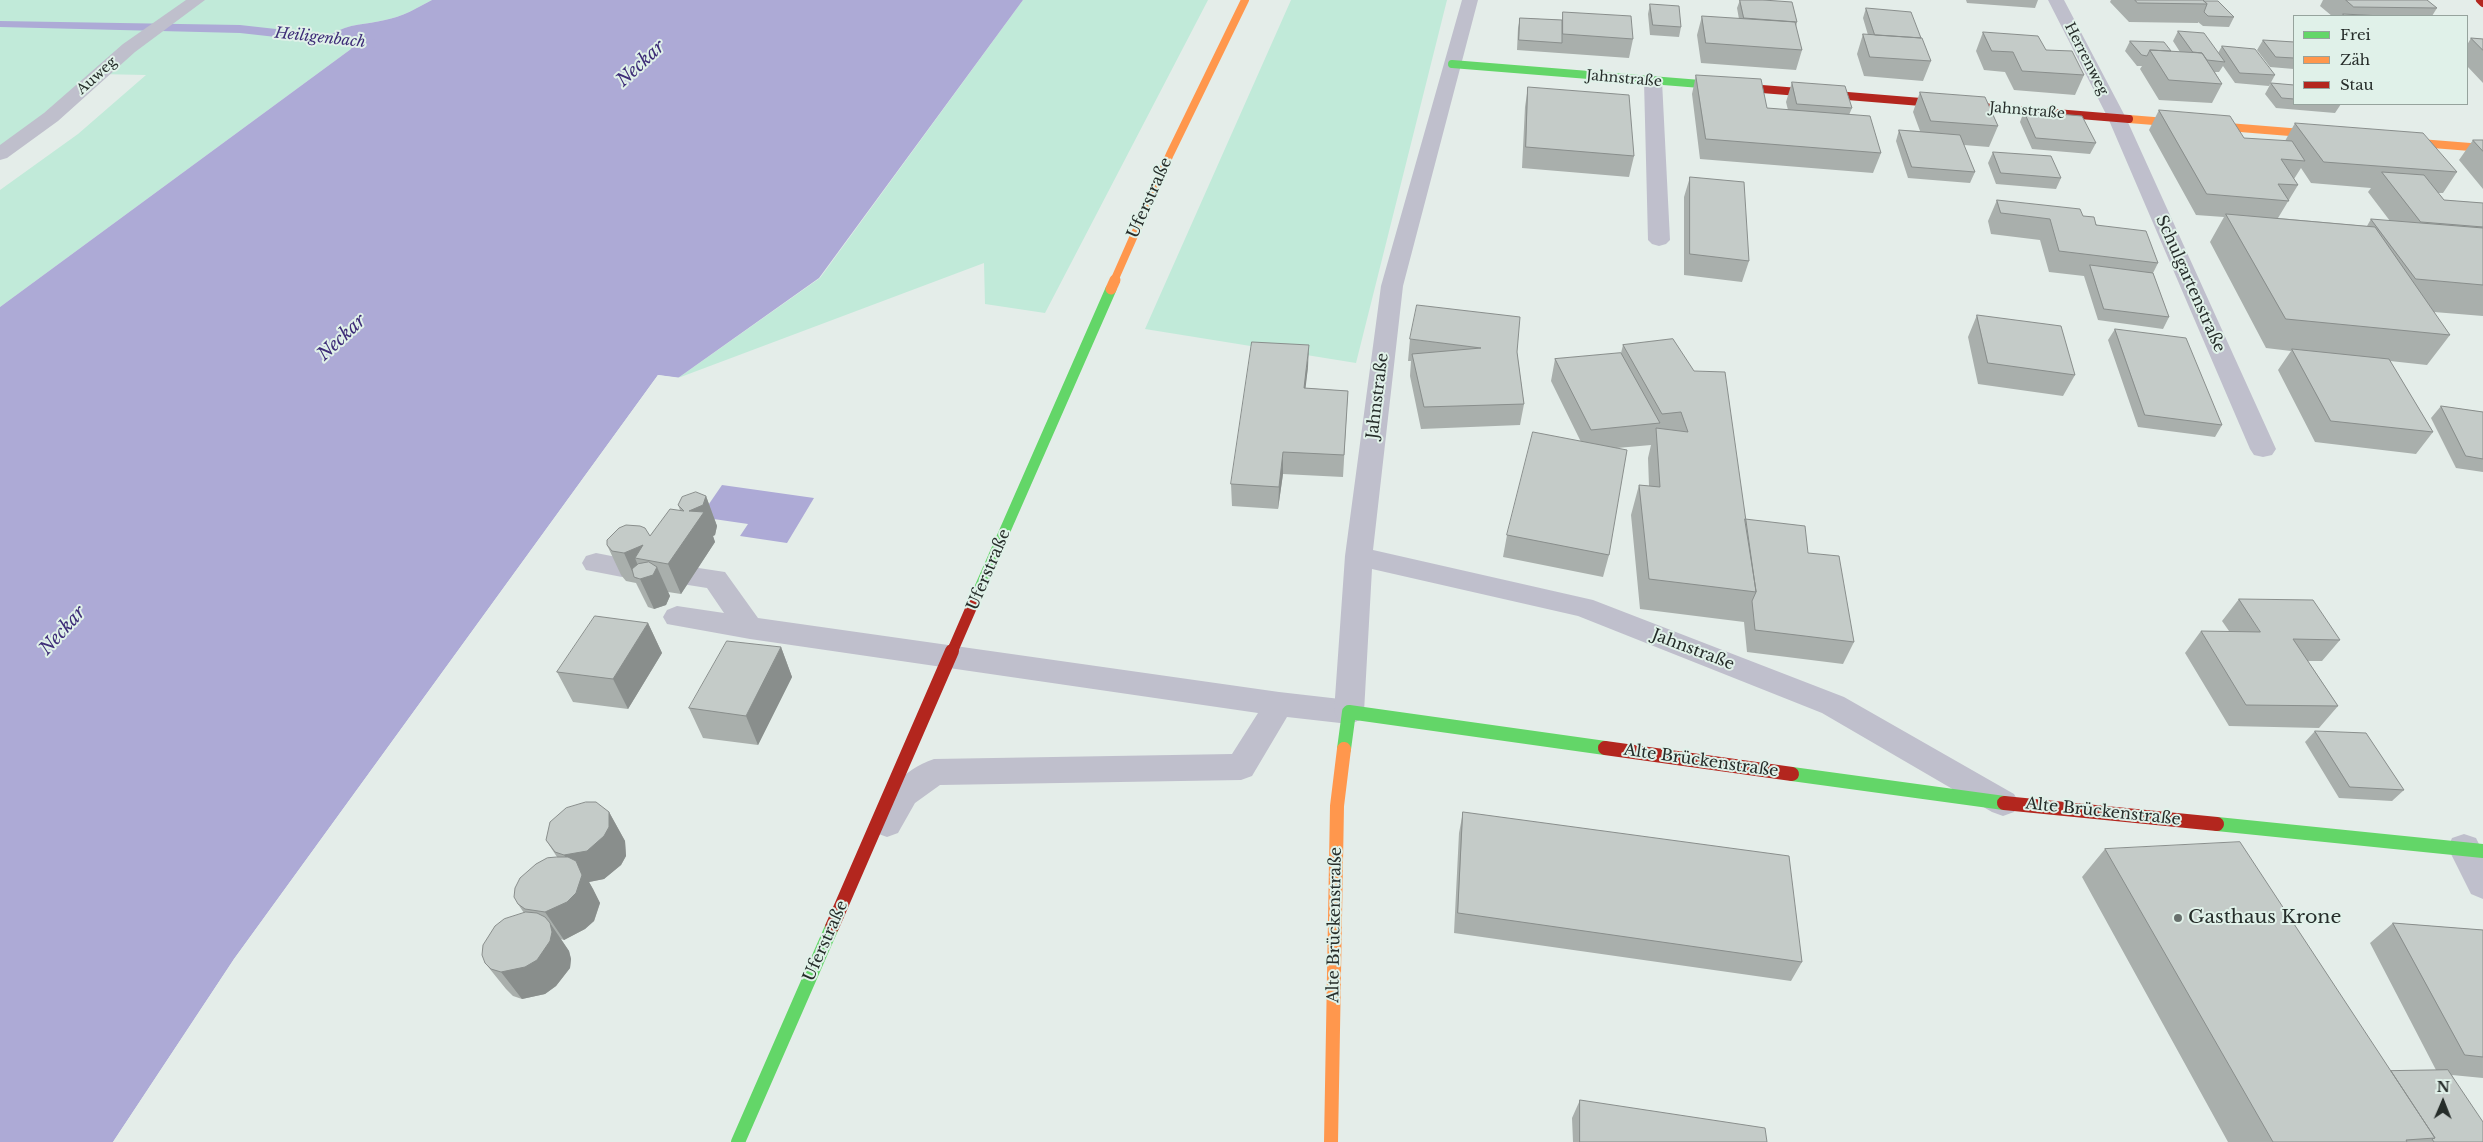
<!DOCTYPE html>
<html>
<head>
<meta charset="utf-8">
<style>
	body { margin:0 }
	#map { position:relative; width:2483px; height:1142px; overflow:hidden; background:#e4ede9; font-family:"Libre Baskerville",serif }
	canvas { display:block }
	.legend { position:absolute; left:2293px; top:15px; width:175px; height:90px; box-sizing:border-box; background:#e0f1e9; border:1px solid #96a39d; margin:0; padding:6px 9px; list-style:none; font-size:15px; color:#262d2a }
	.legend li { display:flex; align-items:center; gap:10px; height:25px }
	.legend b { width:25px; border:1px solid #96a39d }
	.north { position:absolute; left:2418px; top:1077px; width:50px; height:50px; -webkit-text-stroke:4px #e0f1e9; paint-order:stroke; rotate:1deg; font-size:14px; font-weight:700; line-height:20px; text-align:center; color:#262d2a }
	.north::after { content:''; display:block; margin:auto; width:18px; height:22px; background:#262d2a; clip-path:polygon(50% 0,100% 100%,50% 72%,0 100%) }
</style>
</head>
<body>
<div id="map">
<canvas width="2483" height="1142"></canvas>
<ul class="legend">
<li><b style="height:6px;background:#63d668"></b>Frei</li>
<li><b style="height:6px;background:#ff974d"></b>Zäh</li>
<li><b style="height:6px;background:#b3261e"></b>Stau</li>
</ul>
<div class="north">N</div>
</div>
<script>
const g = document.querySelector('canvas').getContext('2d');
g.lineJoin = 'round';
function fillPath(path, color) { g.fillStyle = color; g.fill(path, 'evenodd'); }
function strokePath(path, color, width, dash) { g.strokeStyle = color; g.lineWidth = width; g.lineCap = dash ? 'butt' : 'round'; g.setLineDash(dash || []); g.stroke(path); }
function label(font, color, halo, rows, align = 'center') {
  g.font = font + ' "Libre Baskerville",serif'; g.lineWidth = 4; g.setLineDash([]); g.textBaseline = 'middle'; g.strokeStyle = halo; g.fillStyle = color; for (const [text, x, y, turn = 0] of rows) {
    g.save(); g.translate(x, y); g.rotate((+turn || 0) * Math.PI / 180); g.textAlign = isNaN(turn) ? turn : align; if (halo) g.strokeText(text, 0, 0); g.fillText(text, 0, 0); g.restore();
  }
}
fillPath(new Path2D(`
	M 0,0 L 432,0 C 417,8 402,17 385,20 C 366,25 349,23 333,34 L 354,43 L 351,49 L 0,307 L 0,190 L 78,134 L 146,75 L 98,74 L 0,154 Z
	M 1023,0 L 1208,0 L 1045,313 L 985,304 L 984,263 L 678,378 L 820,278 Z
	M 1291,0 L 1447,0 L 1356,363 L 1145,329 Z`), '#c1ead9');
fillPath(new Path2D(`
	M 432,0 L 1023,0 L 819,278 L 678,378 L 658,375 L 234,959 L 113,1142 L 0,1142 L 0,307 L 351,49 L 354,43 L 332,34 C 349,23 366,25 385,20 C 402,17 417,8 432,0 Z
	M 722,485 L 814,498 L 787,543 L 740,536 L 748,524 L 700,517 Z`), '#adaad6');
fillPath(new Path2D(`
	M 658,375 L 682,378 L 678,380 L 659,378 L 236,960 L 116,1142 L 113,1142 L 234,959 Z`), '#e4ede9');
fillPath(new Path2D(`
	M 0,21 L 240,25 L 375,40 L 381,44 L 375,48 L 240,33 L 0,27 Z`), '#adaad6');
fillPath(new Path2D(`
	M 1653,76 L 1659,77 L 1662,81 L 1670,240 L 1666,244 L 1659,246 L 1652,244 L 1648,240 L 1644,81 L 1647,77 Z
	M 596,553 L 632,560 L 636,567 L 632,574 L 622,577 L 586,570 L 582,563 L 586,556 Z
	M 692,567 L 725,572 L 758,618 L 1279,692 L 1349,700 L 1360,704 L 1364,712 L 1360,720 L 1349,724 L 1287,717 L 1252,776 L 1241,780 L 940,785 L 915,803 L 898,833 L 887,837 L 876,833 L 871,823 C 886,793 901,770 934,759 L 1232,754 L 1258,713 L 750,639 L 667,624 L 663,617 L 667,610 L 677,606 L 724,613 L 707,588 L 682,584 L 678,577 L 682,570 Z`), '#bfbfcc');
fillPath(new Path2D(`
	M 186,0 L 205,0 L 135,52 L 58,121 L 7,158 L 0,160 L 0,145 L 44,113 L 123,44 Z
	M 1462,0 L 1478,0 L 1403,286 L 1373,550 L 1593,600 L 1844,697 L 2014,794 L 2019,803 L 2014,812 L 2003,816 L 1992,812 L 1822,713 L 1578,616 L 1372,569 L 1364,712 L 1360,720 L 1349,724 L 1338,720 L 1334,712 L 1345,556 L 1381,286 Z
	M 2048,0 L 2064,0 L 2126,118 L 2276,449 L 2272,455 L 2263,457 L 2254,455 L 2250,449 L 2108,118 Z
	M 2464,834 L 2476,838 L 2483,852 L 2483,899 L 2471,894 L 2448,848 L 2452,838 Z`), '#bfbfcc');
strokePath(new Path2D(`
	M 1452,64 L 1713,85`), '#63d668', 8);
strokePath(new Path2D(`
	M 978,592 L 1111,289`), '#63d668', 11);
strokePath(new Path2D(`
	M 1344,749 L 1349,712 L 1605,748
	M 1792,774 L 2004,803
	M 2217,824 L 2483,851
	M 738,1142 L 832,927`), '#63d668', 14);
strokePath(new Path2D(`
	M 2129,119 L 2327,135
	M 2395,141 L 2483,148
	M 1114,281 L 1170,154 L 1245,0`), '#ff974d', 8);
strokePath(new Path2D(`
	M 1111,289 L 1115,280`), '#ff974d', 11);
strokePath(new Path2D(`
	M 1331,1142 L 1337,806 L 1344,749`), '#ff974d', 14);
strokePath(new Path2D(`
	M 2480,0 L 2483,3
	M 1713,85 L 2129,119`), '#b3261e', 8);
strokePath(new Path2D(`
	M 952,652 L 978,592`), '#b3261e', 11);
strokePath(new Path2D(`
	M 1605,748 L 1792,774
	M 2004,803 L 2217,824
	M 832,927 L 952,651`), '#b3261e', 14);
fillPath(new Path2D(`
	M 1740,0 L 1763,0 L 1797,22 L 1796,27 L 1802,50 L 1796,70 L 1701,63 L 1697,35 L 1702,16 L 1739,19 L 1737,8 Z
	M 1966,0 L 2038,0 L 2035,8 L 1967,3 Z
	M 2111,0 L 2203,0 L 2234,17 L 2229,27 L 2203,26 L 2198,22 L 2198,23 L 2129,22 L 2110,2 Z
	M 2323,0 L 2427,0 L 2437,8 L 2432,16 L 2332,16 L 2320,6 Z
	M 1650,4 L 1681,27 L 1679,37 L 1650,35 L 1648,14 Z
	M 1866,8 L 1931,61 L 1923,81 L 1864,76 L 1857,54 L 1863,34 L 1868,35 L 1863,18 Z
	M 1563,12 L 1633,39 L 1629,58 L 1517,50 L 1518,28 L 1520,18 L 1562,20 Z
	M 2178,31 L 2218,53 L 2222,46 L 2275,75 L 2269,86 L 2235,83 L 2223,66 L 2219,72 L 2215,72 L 2222,84 L 2212,103 L 2159,100 L 2140,69 L 2142,66 L 2137,66 L 2125,51 L 2130,41 L 2171,51 L 2180,52 L 2173,41 Z
	M 1983,32 L 2046,50 L 2084,75 L 2075,95 L 2014,90 L 2005,72 L 1984,70 L 1976,51 Z
	M 2471,38 L 2483,39 L 2483,83 L 2467,66 L 2467,45 Z
	M 2263,40 L 2294,42 L 2294,69 L 2270,67 L 2257,50 Z
	M 1696,75 L 1767,108 L 1788,110 L 1786,102 L 1792,82 L 1852,108 L 1849,115 L 1881,153 L 1873,173 L 1700,159 L 1692,94 Z
	M 2271,83 L 2294,85 L 2294,104 L 2341,104 L 2335,113 L 2276,108 L 2265,94 Z
	M 1528,87 L 1634,156 L 1629,177 L 1522,168 L 1525,107 Z
	M 1920,92 L 1998,126 L 1989,147 L 1964,145 L 1975,172 L 1970,183 L 1908,178 L 1896,141 L 1899,130 L 1920,131 L 1913,112 Z
	M 2159,110 L 2244,138 L 2285,141 L 2295,123 L 2457,172 L 2443,193 L 2438,193 L 2444,200 L 2483,203 L 2483,316 L 2434,312 L 2450,335 L 2427,365 L 2390,361 L 2433,432 L 2416,454 L 2315,442 L 2278,370 L 2291,351 L 2266,348 L 2210,242 L 2224,217 L 2196,215 L 2149,130 ZM 2301,168 L 2311,183 L 2371,188 L 2368,192 L 2390,221 L 2371,219 L 2367,226 L 2278,218 L 2298,185 L 2294,179 Z
	M 2024,111 L 2096,143 L 2090,154 L 2032,149 L 2020,122 Z
	M 2473,140 L 2483,140 L 2483,189 L 2459,160 Z
	M 1993,152 L 2061,178 L 2056,189 L 1996,184 L 1988,163 Z
	M 1690,177 L 1749,261 L 1742,282 L 1684,275 L 1684,197 Z
	M 1997,200 L 2083,216 L 2158,263 L 2153,273 L 2169,317 L 2163,329 L 2098,320 L 2084,276 L 2049,272 L 2040,240 L 1991,234 L 1988,221 Z
	M 1977,315 L 2075,375 L 2063,396 L 1978,384 L 1968,337 Z
	M 2115,329 L 2222,425 L 2215,437 L 2138,427 L 2108,340 Z
	M 1410,339 L 1517,352 L 1524,404 L 1520,425 L 1421,429 L 1410,376 L 1411,361 L 1408,361 Z
	M 1673,339 L 1745,519 L 1808,553 L 1854,642 L 1843,664 L 1747,652 L 1744,622 L 1640,609 L 1631,515 L 1639,485 L 1649,486 L 1648,458 L 1651,445 L 1617,448 L 1609,555 L 1603,577 L 1503,557 L 1507,535 L 1581,442 L 1551,381 L 1555,359 L 1621,353 L 1623,345 Z
	M 1308,367 L 1305,388 L 1348,391 L 1343,477 L 1283,474 L 1278,509 L 1232,506 L 1231,484 Z
	M 2441,406 L 2483,412 L 2483,472 L 2456,468 L 2431,418 Z
	M 706,496 L 717,526 L 715,535 L 713,536 L 715,542 L 681,594 L 668,592 L 670,596 L 666,605 L 654,609 L 648,607 L 636,583 L 626,581 L 621,575 L 607,545 L 650,536 L 680,510 L 678,505 Z
	M 2239,599 L 2340,640 L 2322,661 L 2308,661 L 2338,706 L 2319,728 L 2229,726 L 2185,653 L 2201,631 L 2229,631 L 2222,621 Z
	M 648,623 L 662,653 L 628,709 L 573,702 L 557,672 Z
	M 781,647 L 792,677 L 758,745 L 703,738 L 689,708 Z
	M 2315,731 L 2404,790 L 2392,801 L 2339,798 L 2305,742 Z
	M 609,812 L 625,841 L 626,856 L 621,865 L 604,879 L 589,882 L 593,889 L 600,903 L 594,921 L 585,929 L 564,940 L 561,939 L 569,951 L 571,959 L 570,968 L 556,986 L 545,994 L 522,999 L 513,996 L 506,989 L 485,963 L 524,913 L 518,904 L 557,857 L 546,840 Z
	M 1463,812 L 1802,962 L 1791,981 L 1454,933 L 1459,833 Z
	M 2105,849 L 2391,1071 L 2436,1070 L 2370,943 L 2393,923 L 2483,930 L 2483,1078 L 2452,1075 L 2483,1142 L 2228,1142 L 2082,877 Z
	M 1580,1100 L 1767,1142 L 1573,1142 L 1572,1118 Z`), '#a9afac');
fillPath(new Path2D(`
	M 1309,345 L 1308,367 L 1303,410 L 1304,388 Z
	M 1283,452 L 1283,474 L 1278,509 L 1279,487 Z
	M 706,496 L 717,526 L 715,535 L 713,536 L 715,542 L 681,594 L 668,564 L 689,511 Z
	M 643,545 L 635,558 L 643,578 L 657,567 L 670,596 L 666,605 L 654,609 L 640,579 L 635,578 L 624,553 Z
	M 648,623 L 662,653 L 628,709 L 613,679 Z
	M 781,647 L 792,677 L 758,745 L 746,716 Z
	M 609,812 L 625,841 L 626,856 L 621,865 L 604,879 L 589,882 L 593,889 L 600,903 L 594,921 L 585,929 L 564,940 L 545,912 L 580,880 L 564,855 Z
	M 550,923 L 569,951 L 571,959 L 570,968 L 556,986 L 545,994 L 522,999 L 501,972 Z`), '#898e8c');
const building = new Path2D(`
	M 1740,0 L 1763,0 L 1792,2 L 1797,22 L 1744,18 Z
	M 2135,0 L 2203,0 L 2207,4 L 2138,3 Z
	M 2346,0 L 2427,0 L 2437,8 L 2354,7 Z
	M 2204,1 L 2218,1 L 2234,17 L 2208,16 L 2204,12 L 2207,4 Z
	M 1650,4 L 1679,6 L 1681,27 L 1653,25 Z
	M 1866,8 L 1911,12 L 1921,38 L 1875,35 Z
	M 1563,12 L 1631,16 L 1633,39 L 1563,34 Z
	M 2343,14 L 2382,16 L 2345,16 Z
	M 1702,16 L 1795,22 L 1802,50 L 1706,43 Z
	M 1520,18 L 1562,20 L 1562,43 L 1519,40 Z
	M 2178,31 L 2204,33 L 2225,62 L 2207,60 L 2202,53 L 2193,52 Z
	M 1983,32 L 2038,36 L 2046,50 L 2072,51 L 2084,75 L 2022,71 L 2013,52 L 1992,51 Z
	M 1863,34 L 1922,38 L 1931,61 L 1870,57 Z
	M 2471,38 L 2483,39 L 2483,50 Z
	M 2263,40 L 2294,42 L 2294,58 L 2276,57 Z
	M 2130,41 L 2164,42 L 2171,51 L 2150,50 L 2147,56 L 2142,55 Z
	M 2222,46 L 2255,49 L 2275,75 L 2240,73 Z
	M 2150,50 L 2202,53 L 2222,84 L 2169,80 Z
	M 1696,75 L 1761,79 L 1767,108 L 1870,116 L 1881,153 L 1706,139 Z
	M 1792,82 L 1845,86 L 1852,108 L 1797,104 Z
	M 2271,83 L 2294,85 L 2294,99 L 2282,98 Z
	M 1528,87 L 1629,95 L 1634,156 L 1526,147 Z
	M 1920,92 L 1985,97 L 1998,126 L 1931,121 Z
	M 2159,110 L 2230,116 L 2244,138 L 2292,141 L 2305,161 L 2281,159 L 2298,185 L 2278,184 L 2289,201 L 2207,194 Z
	M 2024,111 L 2082,116 L 2096,143 L 2036,138 Z
	M 2295,123 L 2423,133 L 2457,172 L 2324,162 Z
	M 1899,130 L 1960,135 L 1975,172 L 1912,167 Z
	M 2473,140 L 2483,140 L 2483,151 Z
	M 1993,152 L 2051,156 L 2061,178 L 2001,173 Z
	M 2382,172 L 2424,175 L 2444,200 L 2483,203 L 2483,227 L 2421,222 Z
	M 1690,177 L 1744,182 L 1749,261 L 1690,254 Z
	M 1997,200 L 2080,209 L 2083,216 L 2094,217 L 2096,225 L 2146,231 L 2158,263 L 2059,251 L 2050,219 L 2001,213 Z
	M 2226,214 L 2375,227 L 2450,335 L 2286,319 Z
	M 2371,219 L 2483,228 L 2483,285 L 2416,279 Z
	M 2090,265 L 2153,273 L 2169,317 L 2104,309 Z
	M 1417,305 L 1520,317 L 1517,352 L 1524,404 L 1424,407 L 1412,354 L 1481,348 L 1410,339 Z
	M 1977,315 L 2061,326 L 2075,375 L 1988,363 Z
	M 2115,329 L 2186,338 L 2222,425 L 2145,415 Z
	M 1673,339 L 1694,371 L 1725,372 L 1756,592 L 1649,579 L 1639,485 L 1660,487 L 1656,428 L 1688,432 L 1681,412 L 1662,414 L 1623,345 Z
	M 1252,342 L 1309,345 L 1304,388 L 1348,391 L 1344,455 L 1283,452 L 1279,487 L 1231,484 Z
	M 2292,349 L 2389,359 L 2433,432 L 2331,421 Z
	M 1621,353 L 1660,423 L 1591,430 L 1555,359 Z
	M 2441,406 L 2483,412 L 2483,459 L 2466,456 Z
	M 1533,432 L 1627,450 L 1609,555 L 1507,535 Z
	M 696,492 L 706,496 L 703,505 L 689,511 L 704,512 L 668,564 L 635,558 L 643,545 L 624,553 L 612,551 L 607,545 L 607,540 L 619,528 L 626,525 L 640,526 L 645,528 L 650,536 L 670,509 L 684,511 L 678,505 L 682,497 Z
	M 1745,519 L 1805,526 L 1808,553 L 1839,556 L 1854,642 L 1755,630 L 1752,601 L 1756,592 Z
	M 649,562 L 657,567 L 653,575 L 640,579 L 634,577 L 632,569 L 638,564 Z
	M 2239,599 L 2313,600 L 2340,640 L 2293,639 L 2338,706 L 2246,705 L 2201,631 L 2260,632 Z
	M 595,616 L 648,623 L 613,679 L 557,672 Z
	M 727,641 L 781,647 L 746,716 L 689,708 Z
	M 2315,731 L 2366,733 L 2404,790 L 2350,787 Z
	M 586,802 L 596,802 L 609,812 L 609,827 L 604,836 L 587,851 L 564,855 L 555,852 L 546,840 L 550,822 L 566,808 Z
	M 1463,812 L 1789,856 L 1802,962 L 1458,913 Z
	M 2240,842 L 2435,1138 L 2406,1140 L 2407,1142 L 2273,1142 L 2105,849 Z
	M 557,857 L 568,857 L 576,861 L 582,875 L 576,893 L 567,902 L 545,912 L 525,909 L 518,904 L 514,897 L 515,888 L 520,878 L 536,864 L 547,858 Z
	M 526,912 L 537,913 L 545,917 L 550,923 L 552,932 L 550,941 L 537,960 L 525,967 L 501,972 L 491,969 L 485,963 L 482,955 L 483,945 L 495,926 L 504,919 Z
	M 2393,923 L 2483,930 L 2483,1057 L 2465,1055 Z
	M 2448,1070 L 2483,1122 L 2483,1142 L 2434,1142 L 2432,1139 L 2435,1138 L 2391,1071 Z
	M 1580,1100 L 1765,1128 L 1767,1142 L 1580,1142 Z`);
fillPath(building, '#c4cbc8');
strokePath(building, '#898e8c', 1);
for (const [x, y, r, color] of [
	[2178,918,5,"#68706d"]
]) { const dot = new Path2D(); dot.arc(x, y, r, 0, 2 * Math.PI); g.fillStyle = color; g.fill(dot); strokePath(dot, '#e0f1e9', 2); }
label('14px', '#262d2a', '#e0f1e9', [
	["Herrenweg",2086,59,63],
	["Auweg",97,76,-42],
	["Jahnstraße",1624,79,5],
	["Jahnstraße",2027,111,5]
]);
label('italic 15px', '#3d2c77', '#e0f1e9', [
	["Heiligenbach",320,38,6]
]);
label('16px', '#262d2a', '#e0f1e9', [
	["Uferstraße",1150,198,-66],
	["Schulgartenstraße",2190,284,66],
	["Jahnstraße",1378,396,-83],
	["Uferstraße",989,570,-67],
	["Jahnstraße",1693,650,21],
	["Alte Brückenstraße",1701,761,8],
	["Alte Brückenstraße",2103,812,6],
	["Alte Brückenstraße",1335,925,-89],
	["Uferstraße",826,941,-66]
]);
label('italic 18px', '#3d2c77', '#e0f1e9', [
	["Neckar",641,64,-43],
	["Neckar",342,338,-43],
	["Neckar",63,631,-48]
]);
label('19px', '#262d2a', '#e0f1e9', [
	["Gasthaus Krone",2188,918]
], 'left');
</script>
</body>
</html>
